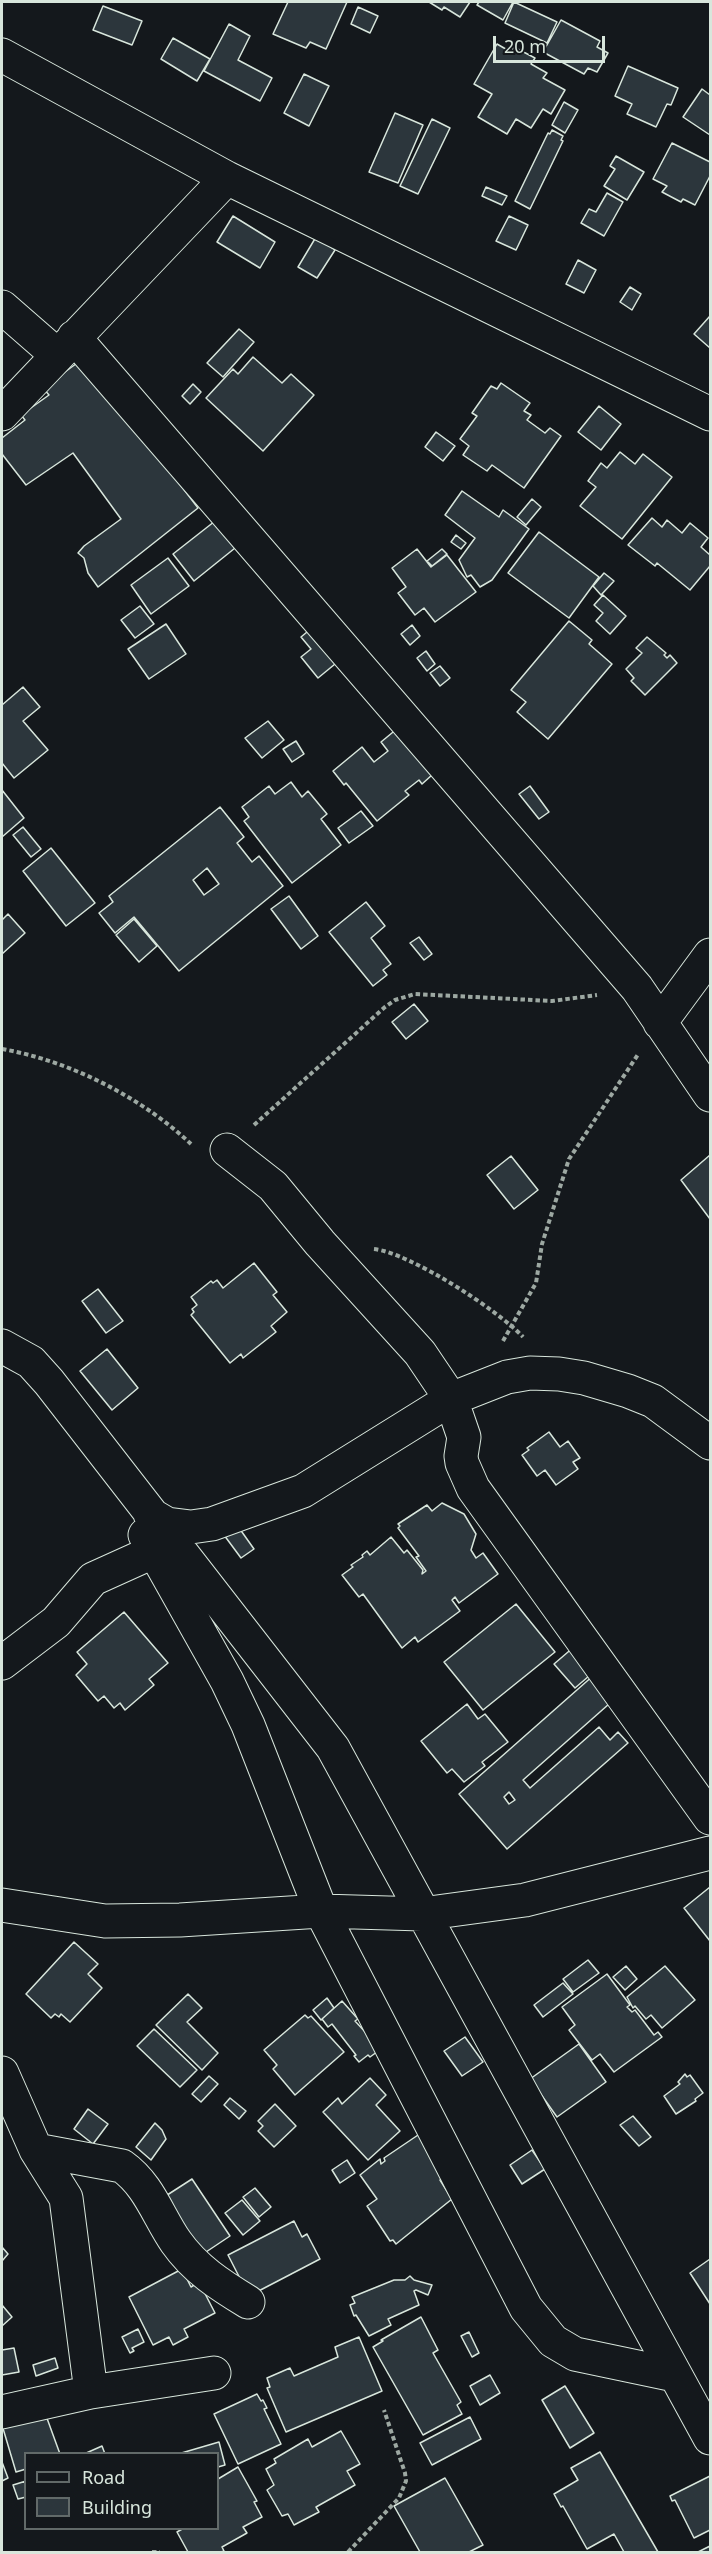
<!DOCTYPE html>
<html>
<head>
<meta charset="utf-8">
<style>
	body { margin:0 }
	#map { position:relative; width:712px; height:2554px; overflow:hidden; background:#14181c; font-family:"Noto Sans",sans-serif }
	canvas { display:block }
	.frame { position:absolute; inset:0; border:3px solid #d8e6dc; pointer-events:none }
	.legend { position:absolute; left:24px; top:2452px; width:195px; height:78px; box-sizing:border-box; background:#14181c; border:2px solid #626a69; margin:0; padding:8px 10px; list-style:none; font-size:18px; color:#d8e6dc }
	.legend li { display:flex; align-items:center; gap:12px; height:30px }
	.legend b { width:30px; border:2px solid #626a69 }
	.scale { position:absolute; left:493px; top:36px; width:112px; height:27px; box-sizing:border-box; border:3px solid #d8e6dc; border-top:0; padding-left:8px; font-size:18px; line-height:21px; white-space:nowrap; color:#d8e6dc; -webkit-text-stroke:4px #14181c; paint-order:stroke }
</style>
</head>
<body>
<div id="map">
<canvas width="712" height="2554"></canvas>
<div class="frame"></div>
<ul class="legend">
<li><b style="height:8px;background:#14181c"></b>Road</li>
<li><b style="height:16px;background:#2c363c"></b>Building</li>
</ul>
<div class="scale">20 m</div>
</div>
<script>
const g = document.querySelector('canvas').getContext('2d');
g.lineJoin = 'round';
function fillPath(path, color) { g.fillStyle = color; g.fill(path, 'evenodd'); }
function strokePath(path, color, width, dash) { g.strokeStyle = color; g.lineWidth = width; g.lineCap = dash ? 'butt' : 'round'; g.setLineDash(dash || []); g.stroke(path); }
const building = new Path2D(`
	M 288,2 L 347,2 L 326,49 L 310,42 L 306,48 L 273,34 Z
	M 429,2 L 470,2 L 460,17 L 444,7 L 442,10 Z
	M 479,2 L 513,2 L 503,20 L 477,5 Z
	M 514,2 L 557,22 L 547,43 L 505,23 Z
	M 103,6 L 142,21 L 132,45 L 93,30 Z
	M 358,7 L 378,16 L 370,33 L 351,24 Z
	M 561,20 L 600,41 L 597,47 L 608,53 L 597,72 L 588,68 L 584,74 L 543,52 Z
	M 229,24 L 250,36 L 238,60 L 272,78 L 260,101 L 204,71 Z
	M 173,38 L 210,59 L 197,81 L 161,59 Z
	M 497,44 L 511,52 L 514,47 L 535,58 L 531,64 L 547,73 L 543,78 L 565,90 L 551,114 L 543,109 L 531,128 L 516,119 L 507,134 L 478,117 L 492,94 L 474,84 Z
	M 628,66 L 678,88 L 671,105 L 667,104 L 656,127 L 627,114 L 632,104 L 615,96 Z
	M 304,74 L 329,86 L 309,126 L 284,113 Z
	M 702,89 L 710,95 L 710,135 L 683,117 Z
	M 564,102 L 578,110 L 565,133 L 552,125 Z
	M 395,113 L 423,125 L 398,183 L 369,172 Z
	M 432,119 L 450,128 L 418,194 L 400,186 Z
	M 552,130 L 563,136 L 561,140 L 563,141 L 530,209 L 515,201 L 548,133 L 550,134 Z
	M 672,143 L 710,162 L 710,176 L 695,205 L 683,199 L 681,202 L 662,192 L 667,186 L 653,179 Z
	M 616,156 L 644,172 L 627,200 L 604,186 L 615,169 L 610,166 Z
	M 486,187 L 507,196 L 502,205 L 482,196 Z
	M 607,193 L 623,202 L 604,236 L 581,223 L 589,209 L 596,212 Z
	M 233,216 L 275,242 L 260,268 L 217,242 Z
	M 509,216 L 528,225 L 516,250 L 496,241 Z
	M 316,237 L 335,250 L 317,278 L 298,267 Z
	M 578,260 L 596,270 L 584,293 L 566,284 Z
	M 630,287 L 641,294 L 632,310 L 620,302 Z
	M 710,316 L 710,348 L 694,334 Z
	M 239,329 L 254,342 L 223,377 L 207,363 Z
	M 253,357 L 282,383 L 291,374 L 314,395 L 263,451 L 206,398 L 233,369 L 238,374 Z
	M 84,358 L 198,508 L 98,587 L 88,573 L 84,558 L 78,553 L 84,546 L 121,519 L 73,453 L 26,485 L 2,454 L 2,438 L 25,420 L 21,415 L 49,395 L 43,388 Z
	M 501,383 L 530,403 L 524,411 L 531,415 L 527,420 L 545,433 L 550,428 L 561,436 L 524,488 L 492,465 L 487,471 L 463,455 L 469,446 L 460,439 L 477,416 L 472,413 L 491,386 L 497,389 Z
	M 193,384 L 201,392 L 190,404 L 182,396 Z
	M 599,406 L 621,424 L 601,450 L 578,432 Z
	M 436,432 L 455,446 L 443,461 L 425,447 Z
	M 620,452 L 635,464 L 643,454 L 672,477 L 622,539 L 580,506 L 596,487 L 588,481 L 601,463 L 607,468 Z
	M 462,491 L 499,517 L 503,510 L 529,529 L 492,580 L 480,587 L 471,575 L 467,577 L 459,560 L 475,538 L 445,515 Z
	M 532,499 L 541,507 L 526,525 L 517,517 Z
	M 224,514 L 245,540 L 194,581 L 173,554 Z
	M 652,518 L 662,527 L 667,520 L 682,533 L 690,523 L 708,538 L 701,547 L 710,555 L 710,566 L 690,590 L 657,563 L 655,566 L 628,545 Z
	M 539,532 L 599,577 L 569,618 L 508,573 Z
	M 456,535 L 466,543 L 461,549 L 451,542 Z
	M 417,549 L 431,567 L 447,555 L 476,592 L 435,622 L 424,608 L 415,615 L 398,593 L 406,587 L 392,568 Z
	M 442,549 L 447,554 L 432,566 L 427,561 Z
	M 168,558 L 189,586 L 151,614 L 131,585 Z
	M 604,573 L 614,581 L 601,595 L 593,586 Z
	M 603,595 L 626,616 L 610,634 L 596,621 L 603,613 L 594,605 Z
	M 140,606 L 154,624 L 135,638 L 121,620 Z
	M 569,621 L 592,640 L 589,644 L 612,664 L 548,739 L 517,712 L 526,702 L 511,690 Z
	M 319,622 L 346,655 L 318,678 L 301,657 L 311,649 L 301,637 Z
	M 166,624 L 186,654 L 149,679 L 128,649 Z
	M 412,625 L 420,636 L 410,645 L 401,634 Z
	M 647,637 L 666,653 L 664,655 L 667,658 L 670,655 L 677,663 L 645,695 L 631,681 L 634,678 L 626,669 L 642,653 L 636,648 Z
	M 426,651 L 435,664 L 427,671 L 417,658 Z
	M 440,666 L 450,678 L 440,686 L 430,673 Z
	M 23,687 L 40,707 L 23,721 L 48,750 L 14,778 L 2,763 L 2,705 Z
	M 268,721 L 284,740 L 262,758 L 245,738 Z
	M 404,723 L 432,775 L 422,784 L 419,780 L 405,791 L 409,795 L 377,821 L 346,783 L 344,785 L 333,771 L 362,747 L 374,762 L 388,751 L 381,742 Z
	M 296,741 L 304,754 L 292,762 L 283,749 Z
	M 291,782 L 302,797 L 308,791 L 327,814 L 321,819 L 341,845 L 292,883 L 244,821 L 249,817 L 242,807 L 269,786 L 275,794 Z
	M 530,786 L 549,812 L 539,819 L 519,794 Z
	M 2,790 L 24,818 L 2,837 Z
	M 220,807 L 244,837 L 237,843 L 252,862 L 259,856 L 283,886 L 179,971 L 134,917 L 115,933 L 99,913 L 113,902 L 109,896 ZM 207,868 L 219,884 L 204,895 L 193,880 Z
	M 361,811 L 373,826 L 349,843 L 338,828 Z
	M 23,827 L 41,849 L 31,857 L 13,835 Z
	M 51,848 L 95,903 L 66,926 L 23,871 Z
	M 289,896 L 318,936 L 301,949 L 271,909 Z
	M 366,902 L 385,926 L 371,938 L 391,964 L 383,970 L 387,975 L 373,986 L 329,932 Z
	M 8,914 L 25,933 L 2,954 L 2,920 Z
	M 134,919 L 157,946 L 139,962 L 116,935 Z
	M 419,937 L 432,954 L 424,960 L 410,943 Z
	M 414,1004 L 428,1021 L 406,1039 L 392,1022 Z
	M 710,1155 L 710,1219 L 681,1180 Z
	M 511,1156 L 538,1190 L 514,1209 L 487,1175 Z
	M 254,1263 L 277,1292 L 273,1295 L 287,1312 L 271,1326 L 276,1332 L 243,1358 L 241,1354 L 230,1363 L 191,1315 L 194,1312 L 192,1309 L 197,1305 L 191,1297 L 211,1281 L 213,1283 L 217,1280 L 223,1288 Z
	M 98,1289 L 123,1321 L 106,1333 L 82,1301 Z
	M 107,1349 L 138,1388 L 112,1410 L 80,1371 Z
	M 549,1432 L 560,1447 L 568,1441 L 580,1458 L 573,1462 L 578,1469 L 556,1485 L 545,1470 L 537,1476 L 522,1455 L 529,1450 L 527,1448 Z
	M 442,1503 L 464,1514 L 476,1534 L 471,1550 L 476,1558 L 483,1553 L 498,1574 L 459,1603 L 455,1597 L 452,1600 L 460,1611 L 418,1642 L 415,1637 L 402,1648 L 363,1594 L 359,1597 L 342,1575 L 353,1567 L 351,1565 L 363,1557 L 362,1555 L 367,1551 L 370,1555 L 391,1537 L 404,1553 L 407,1550 L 423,1570 L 422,1574 L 426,1571 L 416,1557 L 419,1556 L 398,1528 L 400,1526 L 398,1524 L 427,1505 L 432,1511 Z
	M 237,1525 L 254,1549 L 241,1558 L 224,1535 Z
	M 516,1604 L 555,1652 L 483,1710 L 444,1662 Z
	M 124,1612 L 168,1663 L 149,1679 L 154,1685 L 125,1710 L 120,1703 L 114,1708 L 104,1696 L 98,1701 L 76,1675 L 87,1664 L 77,1652 Z
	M 575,1646 L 596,1670 L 575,1688 L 554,1664 Z
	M 603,1667 L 609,1704 L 523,1780 L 530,1788 L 599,1727 L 610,1740 L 618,1732 L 628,1743 L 507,1849 L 459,1794 ZM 509,1792 L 515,1800 L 509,1804 L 504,1797 Z
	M 467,1704 L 478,1719 L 485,1714 L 508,1742 L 482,1762 L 485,1766 L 464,1782 L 452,1769 L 447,1773 L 421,1741 Z
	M 710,1887 L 710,1941 L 684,1908 Z
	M 74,1942 L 98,1964 L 88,1974 L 102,1988 L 70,2022 L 61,2014 L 59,2017 L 55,2014 L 51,2018 L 26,1994 Z
	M 588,1960 L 599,1973 L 573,1992 L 563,1979 Z
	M 626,1966 L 637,1979 L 625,1990 L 613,1977 Z
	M 665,1966 L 695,2000 L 662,2028 L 651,2015 L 646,2019 L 635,2006 L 633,2008 L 627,1997 Z
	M 607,1974 L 630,2005 L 627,2007 L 632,2012 L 635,2010 L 654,2035 L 658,2032 L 662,2037 L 614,2072 L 600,2054 L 592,2060 L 569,2030 L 575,2025 L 562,2007 Z
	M 563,1983 L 573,1994 L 543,2017 L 534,2005 Z
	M 188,1994 L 202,2008 L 187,2022 L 218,2053 L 202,2070 L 156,2025 Z
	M 327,1998 L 334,2008 L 321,2020 L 313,2010 Z
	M 342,2001 L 358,2019 L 355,2021 L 381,2049 L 370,2057 L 368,2055 L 359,2062 L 354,2056 L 356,2055 L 332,2024 L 328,2027 L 322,2019 Z
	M 305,2015 L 308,2018 L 311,2016 L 344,2052 L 295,2095 L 273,2069 L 277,2065 L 264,2050 Z
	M 154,2029 L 197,2070 L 180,2087 L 137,2046 Z
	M 465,2037 L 483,2062 L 462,2076 L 444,2051 Z
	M 579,2044 L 606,2082 L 557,2117 L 530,2079 Z
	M 685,2074 L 687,2077 L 690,2075 L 703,2093 L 695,2099 L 696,2101 L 676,2114 L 664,2096 L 680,2084 L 678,2082 Z
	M 209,2076 L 218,2084 L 201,2102 L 192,2094 Z
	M 370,2078 L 386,2095 L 376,2105 L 400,2131 L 368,2160 L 323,2112 L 338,2098 L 342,2104 Z
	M 230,2098 L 246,2111 L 239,2119 L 224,2105 Z
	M 275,2104 L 296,2126 L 274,2147 L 258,2131 L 263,2126 L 258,2121 Z
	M 88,2109 L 108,2124 L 93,2144 L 74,2129 Z
	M 633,2116 L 651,2137 L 639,2146 L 620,2125 Z
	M 155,2123 L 162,2130 L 166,2139 L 151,2160 L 136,2147 Z
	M 424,2131 L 451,2170 L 440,2180 L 452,2199 L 396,2244 L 393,2240 L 390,2241 L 367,2206 L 377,2199 L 360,2175 L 380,2159 L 381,2164 L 385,2161 L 384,2158 Z
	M 532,2150 L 545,2169 L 522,2184 L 510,2165 Z
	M 347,2160 L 355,2173 L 340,2183 L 332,2170 Z
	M 192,2179 L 230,2236 L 200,2256 L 161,2199 Z
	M 255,2188 L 271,2207 L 259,2217 L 243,2197 Z
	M 242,2200 L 260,2221 L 243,2235 L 225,2213 Z
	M 294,2221 L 302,2237 L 307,2234 L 320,2259 L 249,2296 L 228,2255 Z
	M 2,2247 L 8,2254 L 2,2261 Z
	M 710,2259 L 710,2304 L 690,2273 Z
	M 182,2269 L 191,2287 L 199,2282 L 215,2313 L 184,2329 L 188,2337 L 173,2345 L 169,2337 L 153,2345 L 129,2297 Z
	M 410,2276 L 414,2280 L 432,2285 L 428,2295 L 416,2290 L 414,2291 L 419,2305 L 388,2319 L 391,2325 L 369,2336 L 356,2315 L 354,2316 L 350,2305 L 355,2303 L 352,2297 L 394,2280 L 405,2280 Z
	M 2,2305 L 12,2317 L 2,2326 Z
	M 421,2317 L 438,2350 L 433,2353 L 461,2402 L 457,2405 L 462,2414 L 423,2435 L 373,2347 L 383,2341 L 381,2340 Z
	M 138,2329 L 144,2342 L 132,2348 L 134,2351 L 130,2353 L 122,2337 Z
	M 469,2332 L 479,2353 L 472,2357 L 461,2336 Z
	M 359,2337 L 382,2391 L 286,2432 L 267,2388 L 270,2387 L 267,2378 L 290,2368 L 294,2376 L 338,2357 L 335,2347 Z
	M 14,2348 L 19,2372 L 2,2375 L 2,2350 Z
	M 55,2358 L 58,2368 L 36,2376 L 33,2365 Z
	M 490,2375 L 500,2393 L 480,2405 L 470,2386 Z
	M 565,2386 L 594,2433 L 570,2448 L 542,2400 Z
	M 257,2394 L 261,2401 L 263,2400 L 267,2408 L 264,2409 L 281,2444 L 238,2464 L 214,2414 Z
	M 44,2410 L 60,2454 L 26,2454 L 26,2469 L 16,2472 L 2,2425 Z
	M 470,2417 L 481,2439 L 432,2465 L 420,2443 Z
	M 341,2431 L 360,2464 L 347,2471 L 355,2485 L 316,2507 L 319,2512 L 294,2525 L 288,2514 L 282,2516 L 267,2490 L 274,2485 L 266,2469 L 276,2463 L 274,2459 L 308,2439 L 312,2447 Z
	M 219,2442 L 225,2465 L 218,2467 L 218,2454 L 178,2454 Z
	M 102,2446 L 105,2454 L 84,2454 Z
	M 600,2452 L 658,2552 L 624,2552 L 614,2534 L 587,2549 L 563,2506 L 561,2507 L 554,2494 L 578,2480 L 571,2468 Z
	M 2,2462 L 8,2478 L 2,2481 Z
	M 238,2467 L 257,2501 L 254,2502 L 262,2517 L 243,2527 L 247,2533 L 222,2547 L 224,2551 L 221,2552 L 188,2552 L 177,2532 L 184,2528 L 218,2528 L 218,2479 Z
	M 710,2476 L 710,2530 L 694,2538 L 675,2500 L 672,2501 L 670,2496 Z
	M 445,2478 L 483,2545 L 469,2552 L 420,2552 L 394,2506 Z
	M 26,2481 L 26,2497 L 18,2499 L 13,2485 Z
	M 710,2546 L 710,2552 L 698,2552 Z`);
fillPath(building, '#2c363c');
strokePath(building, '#d8e6dc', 1.5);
const minor = new Path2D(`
	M 2,55 L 227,178 L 710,414
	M 2,307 L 57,355
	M 74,337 L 637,988 L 710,1095
	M 2,414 L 227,178
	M 660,1023 L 710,955
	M 227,1150 L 273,1186 L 320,1243 L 420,1353 L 451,1399 L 464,1437 L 461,1456 L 462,1463 L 473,1488 L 710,1818
	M 2,1346 L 31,1362 L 49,1382 L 333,1748 L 710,2438
	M 150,1514 L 167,1524 L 191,1527 L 212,1524 L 303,1491 L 451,1399 L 507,1377 L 530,1373 L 559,1374 L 584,1378 L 628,1391 L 653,1401 L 710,1443
	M 145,1535 L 227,1681 L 248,1725 L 321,1911 L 526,2308 L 553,2341 L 575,2354 L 675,2375
	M 2,1663 L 56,1622 L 93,1579 L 155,1551
	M 2,1905 L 105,1921 L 180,1920 L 321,1911 L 422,1914 L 525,1900 L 710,1853
	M 2,2073 L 36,2150 L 66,2198 L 91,2392 L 2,2412
	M 36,2150 L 122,2166 C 149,2185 158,2216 176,2242 C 195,2269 220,2285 248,2302
	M 91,2392 L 214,2373`);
strokePath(minor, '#d8e6dc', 35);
strokePath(new Path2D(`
	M 2,1049 C 70,1061 141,1097 191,1144
	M 254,1125 L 385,1007 L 395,1000 L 415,994 L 552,1001 L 597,995
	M 374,1249 C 410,1253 498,1310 523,1337
	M 503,1341 L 536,1283 L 542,1244 L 569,1159 L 639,1053
	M 152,2552 L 160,2552
	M 348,2552 L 399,2498 L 406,2481 L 405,2473 L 384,2410`), '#9da8a2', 4, [4.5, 3]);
strokePath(minor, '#14181c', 33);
</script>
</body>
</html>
